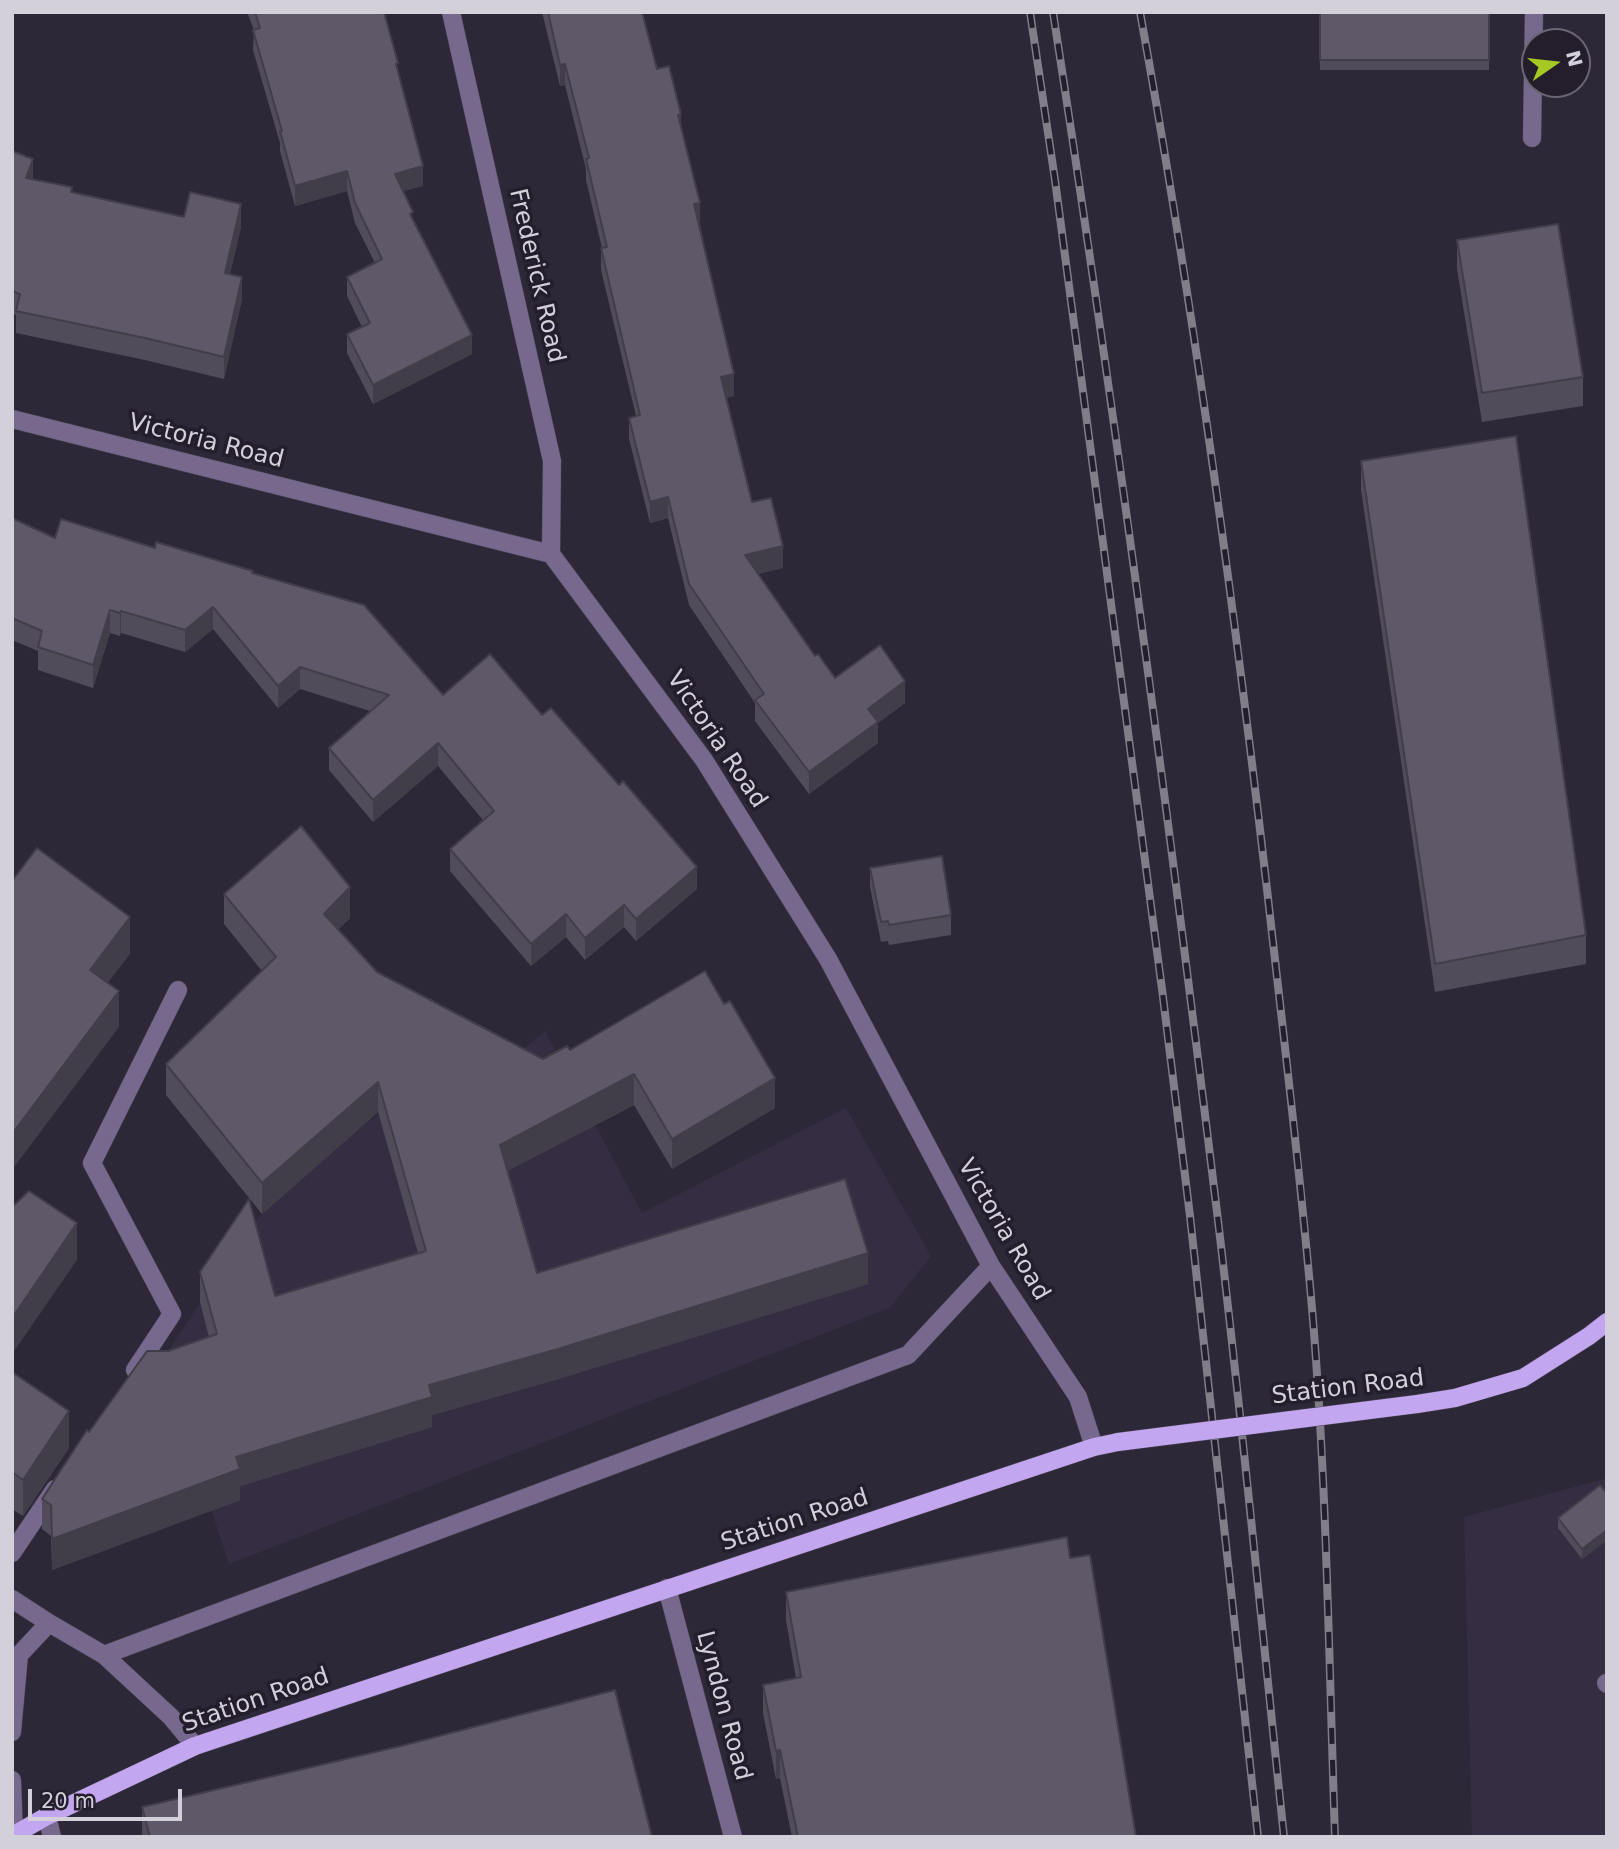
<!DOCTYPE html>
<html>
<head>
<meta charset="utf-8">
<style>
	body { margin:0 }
	#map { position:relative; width:1619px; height:1849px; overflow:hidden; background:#2d2837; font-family:"DejaVu Sans",sans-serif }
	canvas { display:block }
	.frame { position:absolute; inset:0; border:14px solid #d3d0d9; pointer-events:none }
	.north { position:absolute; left:1521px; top:28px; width:70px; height:70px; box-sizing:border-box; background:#241e2c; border:2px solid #6a6571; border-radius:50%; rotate:76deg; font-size:19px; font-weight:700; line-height:28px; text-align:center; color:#d3d0d9 }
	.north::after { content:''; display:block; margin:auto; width:24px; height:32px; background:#a5c823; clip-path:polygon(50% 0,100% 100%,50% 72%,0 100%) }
	.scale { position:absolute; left:28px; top:1789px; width:154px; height:32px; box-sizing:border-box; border:4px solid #d3d0d9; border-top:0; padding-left:9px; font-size:21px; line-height:24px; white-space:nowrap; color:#d3d0d9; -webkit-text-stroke:5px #241e2c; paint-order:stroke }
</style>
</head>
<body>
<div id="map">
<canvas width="1619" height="1849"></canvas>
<div class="frame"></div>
<div class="north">N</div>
<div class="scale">20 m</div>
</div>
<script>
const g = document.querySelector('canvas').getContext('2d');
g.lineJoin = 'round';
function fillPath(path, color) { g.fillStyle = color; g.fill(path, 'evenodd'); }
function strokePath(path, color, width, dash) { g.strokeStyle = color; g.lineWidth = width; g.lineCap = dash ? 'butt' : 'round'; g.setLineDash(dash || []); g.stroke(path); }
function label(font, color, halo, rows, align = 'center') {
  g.font = font + ' "DejaVu Sans",sans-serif'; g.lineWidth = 7; g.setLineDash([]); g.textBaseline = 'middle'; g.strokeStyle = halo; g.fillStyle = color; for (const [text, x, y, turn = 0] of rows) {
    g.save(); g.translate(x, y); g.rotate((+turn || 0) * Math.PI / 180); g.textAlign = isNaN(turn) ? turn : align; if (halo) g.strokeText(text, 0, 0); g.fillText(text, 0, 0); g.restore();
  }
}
fillPath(new Path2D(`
	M 545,1031 L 642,1213 L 846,1108 L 931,1256 L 890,1308 L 229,1564 L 162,1360 L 249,1229 L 262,1214 L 367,1121 L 513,1058 Z
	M 1607,1478 L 1607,1837 L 1472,1837 L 1464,1517 Z`), '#352d42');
const minor = new Path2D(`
	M 451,12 L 552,461 L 551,554
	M 1532,138 L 1534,12
	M 12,419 L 551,554 L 704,760 L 828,959 L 991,1266 L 1078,1397 L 1094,1447
	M 135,1370 L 172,1314 L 92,1163 L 178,990
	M 12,1553 L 55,1489
	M 667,1588 L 733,1837
	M 12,1599 L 49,1623 L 104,1655 L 171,1717 L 195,1746
	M 104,1655 L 908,1355 L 991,1266
	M 1606,1683 L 1607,1684
	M 12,1732 L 19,1655 L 49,1623
	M 12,1780 L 14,1834
	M 47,1816 L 52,1837`);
const major = new Path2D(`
	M 1417,1404 L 1455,1398 L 1523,1378 L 1589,1336 L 1607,1322
	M 12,1836 L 47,1816 L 195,1746 L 1094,1447 L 1118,1442`);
strokePath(minor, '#484351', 19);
strokePath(major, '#484351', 19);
strokePath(minor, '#77698d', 18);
strokePath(major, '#c3a6f0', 18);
const rail = new Path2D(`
	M 1030,12 L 1055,180 L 1162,989 L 1190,1216 L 1258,1837
	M 1053,12 C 1115,411 1168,811 1217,1212 C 1242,1420 1262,1628 1284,1837
	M 1140,12 C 1193,303 1233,596 1267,889 C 1283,1033 1301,1176 1313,1320 C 1327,1492 1329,1665 1335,1837`);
strokePath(rail, '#817d89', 8);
strokePath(rail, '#241e2c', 5, [16]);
const majorBridge = new Path2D(`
	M 1118,1442 L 1417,1404`);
strokePath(majorBridge, '#484351', 19, []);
strokePath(majorBridge, '#c3a6f0', 18);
fillPath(new Path2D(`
	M 247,12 L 384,12 L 423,186 L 403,191 L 413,220 L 472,354 L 373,404 L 347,353 L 347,334 L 362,327 L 347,296 L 347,277 L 375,263 L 355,223 L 347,191 L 295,206 L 280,151 L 280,143 L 253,50 L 254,30 Z
	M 542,12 L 642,12 L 657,69 L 681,128 L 734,396 L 726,398 L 752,502 L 783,568 L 758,574 L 815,656 L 835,678 L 905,703 L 878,723 L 878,743 L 809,794 L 755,721 L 755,703 L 689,605 L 668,518 L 650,523 L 629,439 L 629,418 L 636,416 L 601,270 L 601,248 L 602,248 L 586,180 L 586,169 L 565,85 L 560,86 Z
	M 1320,12 L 1489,12 L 1489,70 L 1320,70 Z
	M 12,151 L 33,180 L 72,192 L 184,217 L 241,227 L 230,274 L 242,299 L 224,379 L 145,360 L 16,333 L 16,315 L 12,313 Z
	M 1457,240 L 1583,377 L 1583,406 L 1482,422 L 1457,269 Z
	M 1361,461 L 1586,935 L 1586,964 L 1435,992 L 1361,490 Z
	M 12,518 L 55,538 L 155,548 L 253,573 L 443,695 L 542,715 L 697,889 L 636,941 L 624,927 L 585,960 L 566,937 L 531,966 L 450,871 L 450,849 L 483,820 L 438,766 L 373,822 L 329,770 L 329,748 L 370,711 L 300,689 L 278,708 L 213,629 L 185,652 L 121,633 L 120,636 L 110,633 L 93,688 L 38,670 L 38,651 L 12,640 Z
	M 870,868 L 951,915 L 951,935 L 889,945 L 888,941 L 881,942 L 870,887 Z
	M 224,894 L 350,918 L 338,929 L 377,972 L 543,1059 L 570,1050 L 775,1108 L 672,1169 L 634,1105 L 507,1171 L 537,1273 L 868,1284 L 558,1379 L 432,1415 L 432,1427 L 240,1486 L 240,1500 L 52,1570 L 51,1536 L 42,1529 L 42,1499 L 89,1432 L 168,1351 L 209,1337 L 200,1302 L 200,1272 L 275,1296 L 418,1253 L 378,1112 L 262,1214 L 166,1095 L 166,1064 L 262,971 L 224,924 Z
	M 12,1372 L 69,1448 L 23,1516 L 12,1509 Z
	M 1607,1493 L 1607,1540 L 1582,1559 L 1558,1528 L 1558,1518 Z
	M 1070,1558 L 1136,1837 L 792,1837 L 780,1778 L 776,1779 L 763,1713 L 763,1685 L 796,1678 L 786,1620 L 786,1592 Z
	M 142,1807 L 652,1837 L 142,1837 Z`), '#514c59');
fillPath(new Path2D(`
	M 565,64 L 565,85 L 560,86 L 560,65 Z
	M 681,114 L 681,135 L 678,115 Z
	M 33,159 L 33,181 L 26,178 Z
	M 423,166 L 423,186 L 395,193 L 395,174 Z
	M 347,171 L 347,191 L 295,206 L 295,186 Z
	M 700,203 L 700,225 L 694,226 L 694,204 Z
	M 241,204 L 241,227 L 225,295 L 225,273 Z
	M 242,277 L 242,299 L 224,379 L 224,357 Z
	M 472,335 L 472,354 L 373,404 L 373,385 Z
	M 734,374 L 734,396 L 721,399 L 721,377 Z
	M 668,497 L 668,518 L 650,523 L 650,502 Z
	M 783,546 L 783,568 L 745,577 L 745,555 Z
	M 213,607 L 213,629 L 185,652 L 185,630 Z
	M 110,610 L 110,633 L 93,688 L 93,665 Z
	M 121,611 L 121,633 L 120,636 L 120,613 Z
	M 300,667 L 300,689 L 278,708 L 278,686 Z
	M 905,681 L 905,703 L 878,723 L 878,743 L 809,794 L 809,772 L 868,709 Z
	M 438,743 L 438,766 L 373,822 L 373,800 Z
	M 697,867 L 697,889 L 636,941 L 636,919 Z
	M 350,887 L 350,918 L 324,944 L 324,914 Z
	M 624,905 L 624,927 L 585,960 L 585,938 Z
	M 566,914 L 566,937 L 531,966 L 531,944 Z
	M 130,917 L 130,954 L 90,1006 L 90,970 Z
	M 119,991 L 119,1027 L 12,1170 L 12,1134 Z
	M 634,1074 L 634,1105 L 500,1175 L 500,1145 Z
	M 775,1078 L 775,1108 L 672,1169 L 672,1139 Z
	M 378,1082 L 378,1112 L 262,1214 L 262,1183 Z
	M 77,1223 L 77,1260 L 12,1354 L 12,1318 Z
	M 868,1253 L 868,1284 L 558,1379 L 432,1415 L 432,1427 L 240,1486 L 240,1500 L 52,1570 L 52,1539 L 236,1457 L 429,1385 Z
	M 69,1411 L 69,1448 L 23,1516 L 23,1480 Z
	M 1607,1530 L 1607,1540 L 1582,1559 L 1582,1549 Z
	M 780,1750 L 780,1778 L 776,1779 L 776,1751 Z`), '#423e49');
const building = new Path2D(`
	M 255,12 L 384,12 L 398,63 L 396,64 L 423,166 L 395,174 L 413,212 L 410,214 L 472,335 L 373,385 L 347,334 L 370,323 L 347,277 L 382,259 L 355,203 L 347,171 L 295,186 L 280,131 L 282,131 L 253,30 L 260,28 Z
	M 548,12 L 642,12 L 657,69 L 669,66 L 681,114 L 678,115 L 700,203 L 694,204 L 734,374 L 721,377 L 752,502 L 771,498 L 783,546 L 745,555 L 815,656 L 818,654 L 835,678 L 880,645 L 905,681 L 868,709 L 878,722 L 809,772 L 755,700 L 764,694 L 689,584 L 668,497 L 650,502 L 629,418 L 640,415 L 601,248 L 607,247 L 586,159 L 589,158 L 565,64 L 560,65 Z
	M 1320,12 L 1489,12 L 1489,60 L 1320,60 Z
	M 12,151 L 33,159 L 26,178 L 72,187 L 71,192 L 184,217 L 190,192 L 241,204 L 225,273 L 242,277 L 224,357 L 145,338 L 16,311 L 20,294 L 12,291 Z
	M 1558,224 L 1583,377 L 1482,393 L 1457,240 Z
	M 1516,436 L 1586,935 L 1435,964 L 1361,461 Z
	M 12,518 L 55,538 L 61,519 L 155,548 L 156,542 L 253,571 L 252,573 L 364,605 L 443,695 L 490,654 L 542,715 L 551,708 L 619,785 L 623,781 L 697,867 L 636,919 L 624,905 L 585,938 L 566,914 L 531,944 L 450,849 L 494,811 L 438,743 L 373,800 L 329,748 L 389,695 L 300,667 L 278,686 L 213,607 L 185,630 L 121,611 L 120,613 L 110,610 L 93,665 L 38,647 L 42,631 L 12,618 Z
	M 301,826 L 350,887 L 324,914 L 377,972 L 543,1059 L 567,1046 L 570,1050 L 705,971 L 724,1004 L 730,1001 L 775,1078 L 672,1139 L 634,1074 L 500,1145 L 537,1273 L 845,1179 L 868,1253 L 558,1349 L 429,1385 L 432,1397 L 236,1457 L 240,1469 L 52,1539 L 51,1505 L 42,1499 L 87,1430 L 89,1432 L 147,1351 L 168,1351 L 217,1334 L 200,1272 L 249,1199 L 275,1296 L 426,1251 L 378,1082 L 262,1183 L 166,1064 L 276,957 L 224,894 Z
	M 37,848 L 130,917 L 90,970 L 119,991 L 12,1134 L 12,881 Z
	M 942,856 L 951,915 L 889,925 L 888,921 L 881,922 L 870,868 Z
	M 29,1191 L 77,1223 L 12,1318 L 12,1207 Z
	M 12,1372 L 69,1411 L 23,1480 L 12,1472 Z
	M 1600,1485 L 1607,1493 L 1607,1530 L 1582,1549 L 1558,1518 Z
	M 1067,1537 L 1070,1558 L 1090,1555 L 1136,1837 L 798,1837 L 780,1750 L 776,1751 L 763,1685 L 801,1677 L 786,1592 Z
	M 615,1690 L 652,1837 L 150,1837 L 142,1807 L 401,1746 Z`);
fillPath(building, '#5e5868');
strokePath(building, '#423e49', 2);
label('24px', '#d3d0d9', '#241e2c', [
	["Frederick Road",536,276,77],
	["Victoria Road",206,442,14],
	["Victoria Road",716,740,56],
	["Victoria Road",1003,1230,60],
	["Station Road",1348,1388,-7],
	["Station Road",795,1521,-18],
	["Station Road",256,1701,-19],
	["Lyndon Road",723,1706,75]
]);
</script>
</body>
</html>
